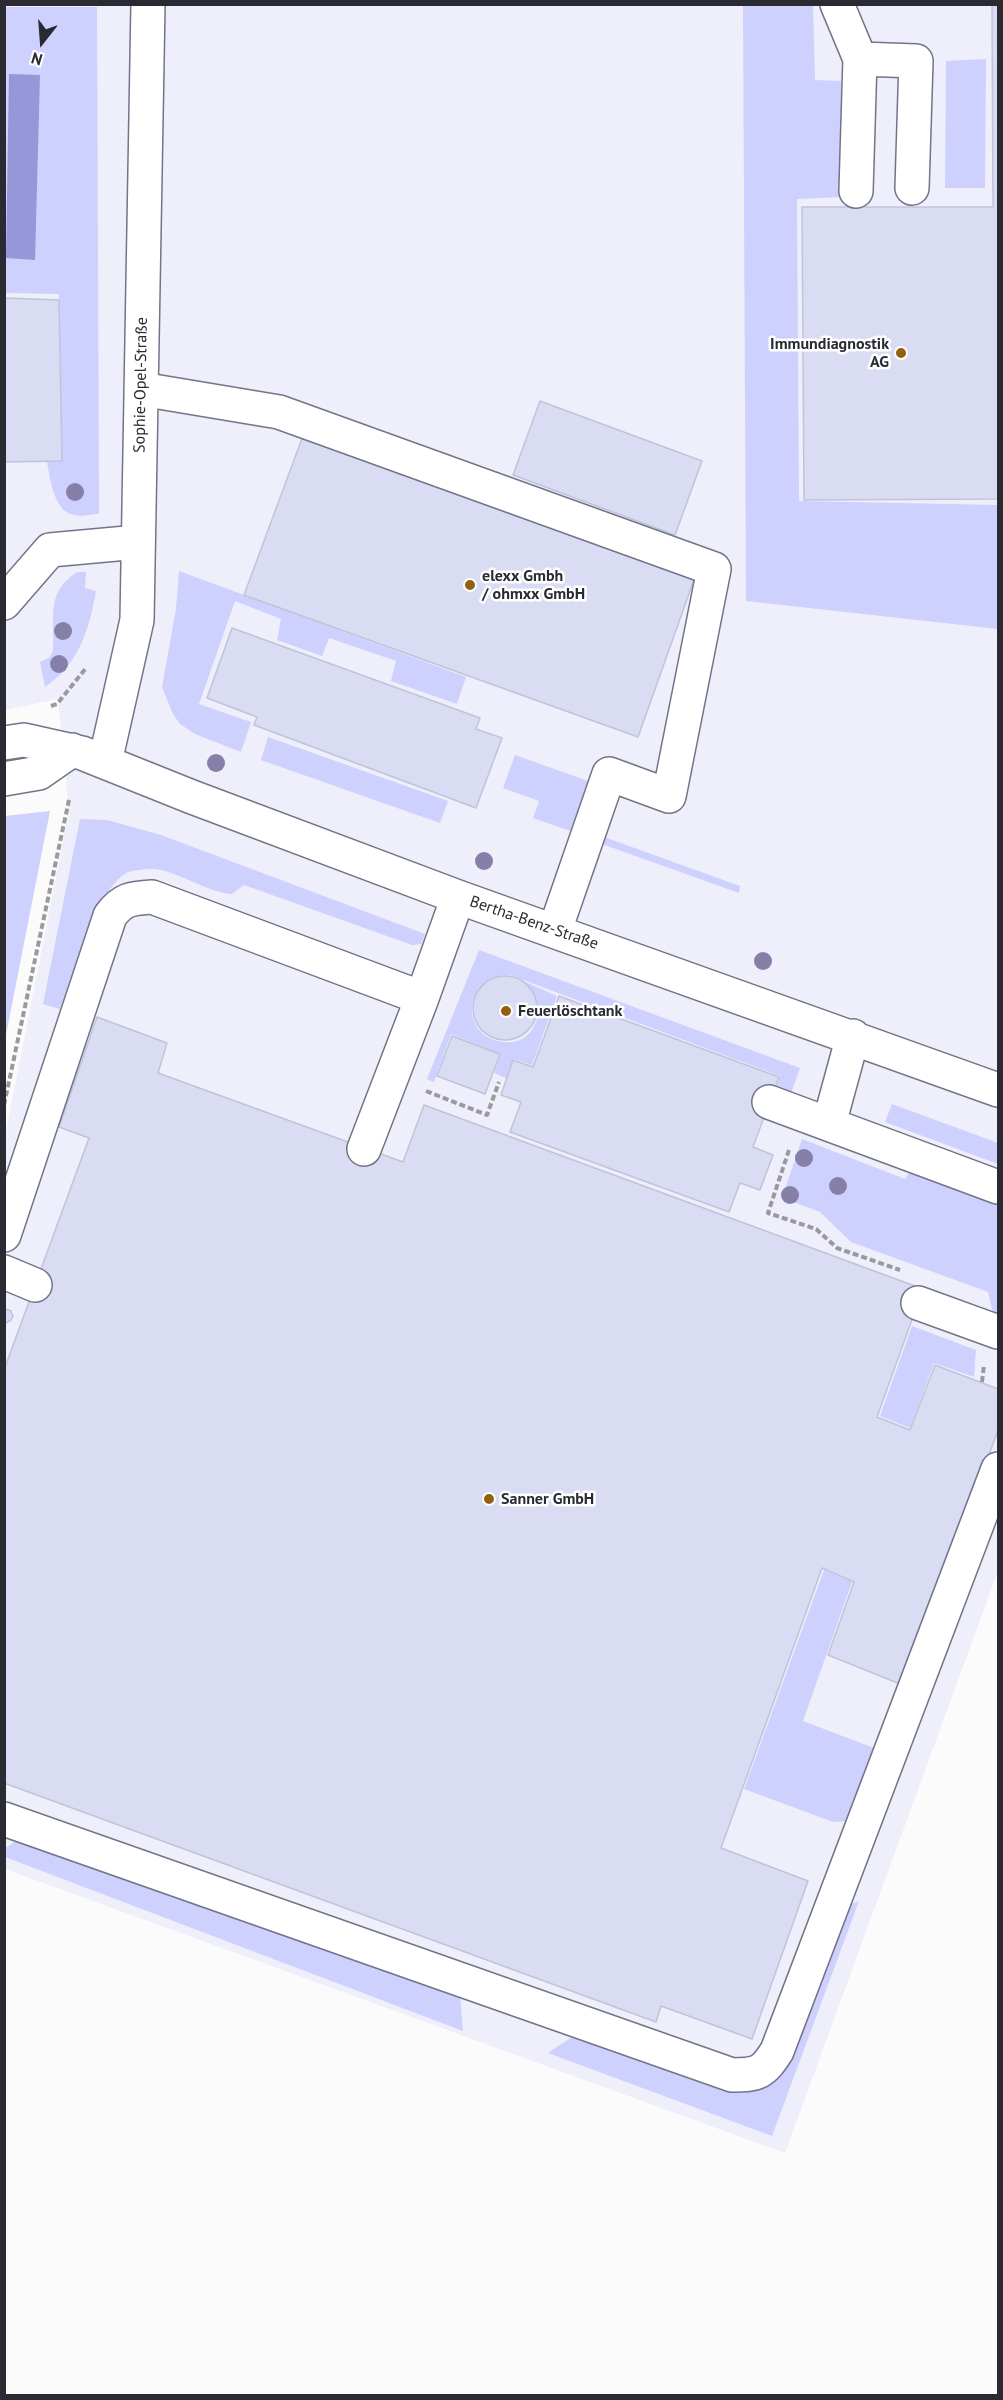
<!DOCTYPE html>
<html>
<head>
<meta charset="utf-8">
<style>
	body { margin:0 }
	#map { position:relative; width:1003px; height:2400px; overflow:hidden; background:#fbfbfb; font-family:"PT Sans",sans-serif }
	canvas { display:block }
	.frame { position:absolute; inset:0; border:6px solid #2a2a33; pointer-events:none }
	.north { position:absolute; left:12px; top:12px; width:60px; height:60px; -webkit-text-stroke:4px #fff; paint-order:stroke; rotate:197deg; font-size:16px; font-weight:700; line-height:24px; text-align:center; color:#2a2a33 }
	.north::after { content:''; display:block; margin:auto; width:21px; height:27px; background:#2a2a33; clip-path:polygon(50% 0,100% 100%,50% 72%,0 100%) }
</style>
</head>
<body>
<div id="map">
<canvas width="1003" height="2400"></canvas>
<div class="frame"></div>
<div class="north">N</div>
</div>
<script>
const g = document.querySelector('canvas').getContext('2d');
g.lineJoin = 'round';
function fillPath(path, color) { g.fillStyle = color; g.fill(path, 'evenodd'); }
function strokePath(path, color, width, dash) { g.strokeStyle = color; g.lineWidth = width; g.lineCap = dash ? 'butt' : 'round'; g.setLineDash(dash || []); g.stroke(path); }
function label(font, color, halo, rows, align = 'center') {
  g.font = font + ' "PT Sans",sans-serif'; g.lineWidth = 5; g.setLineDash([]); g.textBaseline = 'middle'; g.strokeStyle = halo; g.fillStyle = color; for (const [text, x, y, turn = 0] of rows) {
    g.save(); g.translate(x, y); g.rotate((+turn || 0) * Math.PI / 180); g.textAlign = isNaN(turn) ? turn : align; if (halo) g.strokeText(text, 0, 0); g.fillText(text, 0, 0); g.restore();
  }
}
fillPath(new Path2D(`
	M 5,5 L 998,5 L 998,1571 L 785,2153 L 5,1869 L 5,1136 L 69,811 L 58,699 L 5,710 Z`), '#eeeffb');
fillPath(new Path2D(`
	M 743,5 L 813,5 L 815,80 L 841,81 L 841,197 L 797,199 L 799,501 L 998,505 L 998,629 L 746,601 Z
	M 5,7 L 97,7 L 99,514 C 91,514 82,517 74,515 C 54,512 50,478 47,462 L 62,461 L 59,294 L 5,293 Z
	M 986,59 L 985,188 L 945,188 L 946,61 Z
	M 179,571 L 466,677 L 457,704 L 391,681 L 396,661 L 329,638 L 322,656 L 277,640 L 281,619 L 235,601 L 199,704 L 251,722 L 241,752 L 195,734 L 180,724 L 173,714 L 162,687 L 176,609 Z
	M 77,572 L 86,572 L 85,588 L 96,591 C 89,630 79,664 45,687 L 40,662 L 49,658 L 53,651 C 55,617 45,593 77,572 Z
	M 268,737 L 448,801 L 440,823 L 261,760 Z
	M 515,755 L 588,781 L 570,831 L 533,818 L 539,801 L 503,788 Z
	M 50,811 L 5,1040 L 5,816 Z
	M 80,819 L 107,820 L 161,835 L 425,934 L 421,944 L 412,945 L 244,885 L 232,894 C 205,892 174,869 153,869 C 147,869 131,870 126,873 C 97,890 72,977 60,1009 L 43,1004 Z
	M 604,837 L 740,886 L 739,893 L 602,844 Z
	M 479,950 L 800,1068 L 788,1102 L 773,1097 L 780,1076 L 510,975 C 466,973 458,1031 498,1041 C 536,1051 552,1003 523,981 L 557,996 L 532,1065 L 514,1059 L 506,1078 L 494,1073 L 500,1054 L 451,1034 L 434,1082 L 427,1079 Z
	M 892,1104 L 998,1143 L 998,1164 L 885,1122 Z
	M 802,1139 L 905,1179 L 912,1169 L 998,1205 L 998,1312 L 995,1321 L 988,1292 L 851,1242 L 820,1212 L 782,1198 Z
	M 912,1326 L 976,1350 L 974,1377 L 934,1363 L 910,1428 L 880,1416 Z
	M 824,1570 L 852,1582 L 803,1721 L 879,1750 L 847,1821 L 833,1822 L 744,1789 Z
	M 22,1837 L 460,1995 L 463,2031 L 5,1857 L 4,1849 Z
	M 859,1901 L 772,2136 L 548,2053 L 572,2037 L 734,2093 L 755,2091 L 769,2084 L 845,1907 Z`), '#ced0fd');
fillPath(new Path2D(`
	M 9,74 L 40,75 L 35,260 L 6,258 Z`), '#9597d8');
const building = new Path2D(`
	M 992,4 L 998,4 L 998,499 L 804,500 L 802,207 L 993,207 Z
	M 4,298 L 59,300 L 62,461 L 4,462 Z
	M 540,401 L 702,461 L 675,535 L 513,475 Z
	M 304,433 L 696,574 L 638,737 L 244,595 Z
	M 232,628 L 480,718 L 476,729 L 502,738 L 476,808 L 254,725 L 257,717 L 207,698 Z
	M473 1008a32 32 0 1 1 64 0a32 32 0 1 1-64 0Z
	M 559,996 L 779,1077 L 753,1147 L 773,1155 L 760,1190 L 740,1183 L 729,1212 L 510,1132 L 521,1102 L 501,1095 L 513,1060 L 533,1067 Z
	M 97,1017 L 167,1043 L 158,1073 L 403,1162 L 424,1105 L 923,1289 L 877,1417 L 910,1430 L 935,1365 L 998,1389 L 998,1430 L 905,1686 L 828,1655 L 854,1582 L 822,1568 L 721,1848 L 808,1881 L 752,2039 L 661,2006 L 656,2022 L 4,1783 L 4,1370 L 89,1138 L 59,1127 Z
	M 452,1036 L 500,1054 L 485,1094 L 437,1076 Z
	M 5,1309 L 11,1311 L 13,1316 L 11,1320 L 4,1324 Z`);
fillPath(building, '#dadcf3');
strokePath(building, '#c1c3d9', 1.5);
const minor = new Path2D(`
	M 837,4 L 860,59 L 916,61 L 912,188
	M 856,191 L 860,59
	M 141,389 L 279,412 L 714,569 L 669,796 L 609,774 L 555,930
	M 4,603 L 50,550 L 138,542
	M 4,743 L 24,740 L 82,753 L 192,797 L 458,897 L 998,1090
	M 105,762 L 137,620 L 148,4
	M 4,779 L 39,773 L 72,750
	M 769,1102 L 998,1187
	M 829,1124 L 853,1036
	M 364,1149 L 422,998
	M 4,1235 L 110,916 C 122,899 132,898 152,897 L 422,998 L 458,897
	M 4,1272 L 35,1285
	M 918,1303 L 998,1332
	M 4,1819 L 732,2075 C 758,2075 763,2073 777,2051 L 998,1469`);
strokePath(minor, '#727488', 36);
strokePath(new Path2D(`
	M 51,706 L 57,704 L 86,668
	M 426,1091 L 487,1115 L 499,1082
	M 4,1105 L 69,800
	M 789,1150 L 768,1213 L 816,1229 L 837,1248 L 900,1270
	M 982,1382 L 984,1365`), '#99999e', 4, [6, 3]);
strokePath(minor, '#fff', 33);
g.fillStyle = '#867fa8';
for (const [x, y] of [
	[75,492],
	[63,631],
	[59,664],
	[216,763],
	[484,861],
	[763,961],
	[804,1158],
	[838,1186],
	[790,1195]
]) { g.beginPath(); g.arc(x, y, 9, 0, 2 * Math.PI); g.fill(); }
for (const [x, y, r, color] of [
	[901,353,6,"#92600f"],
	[470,585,6,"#92600f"],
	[506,1011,6,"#92600f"],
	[489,1499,6,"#92600f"]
]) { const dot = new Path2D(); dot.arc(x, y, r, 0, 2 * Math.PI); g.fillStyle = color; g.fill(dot); strokePath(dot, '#fff', 2); }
label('bold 16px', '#2a2a33', '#fff', [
	["Immundiagnostik",889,344,"right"],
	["AG",889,362,"right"],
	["elexx Gmbh",482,576],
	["/ ohmxx GmbH",482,594],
	["Feuerlöschtank",518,1011],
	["Sanner GmbH",501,1499]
], 'left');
label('16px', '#2a2a33', '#fff', [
	["Sophie-Opel-Straße",141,385,-89],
	["Bertha-Benz-Straße",534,923,19]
]);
</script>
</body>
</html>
